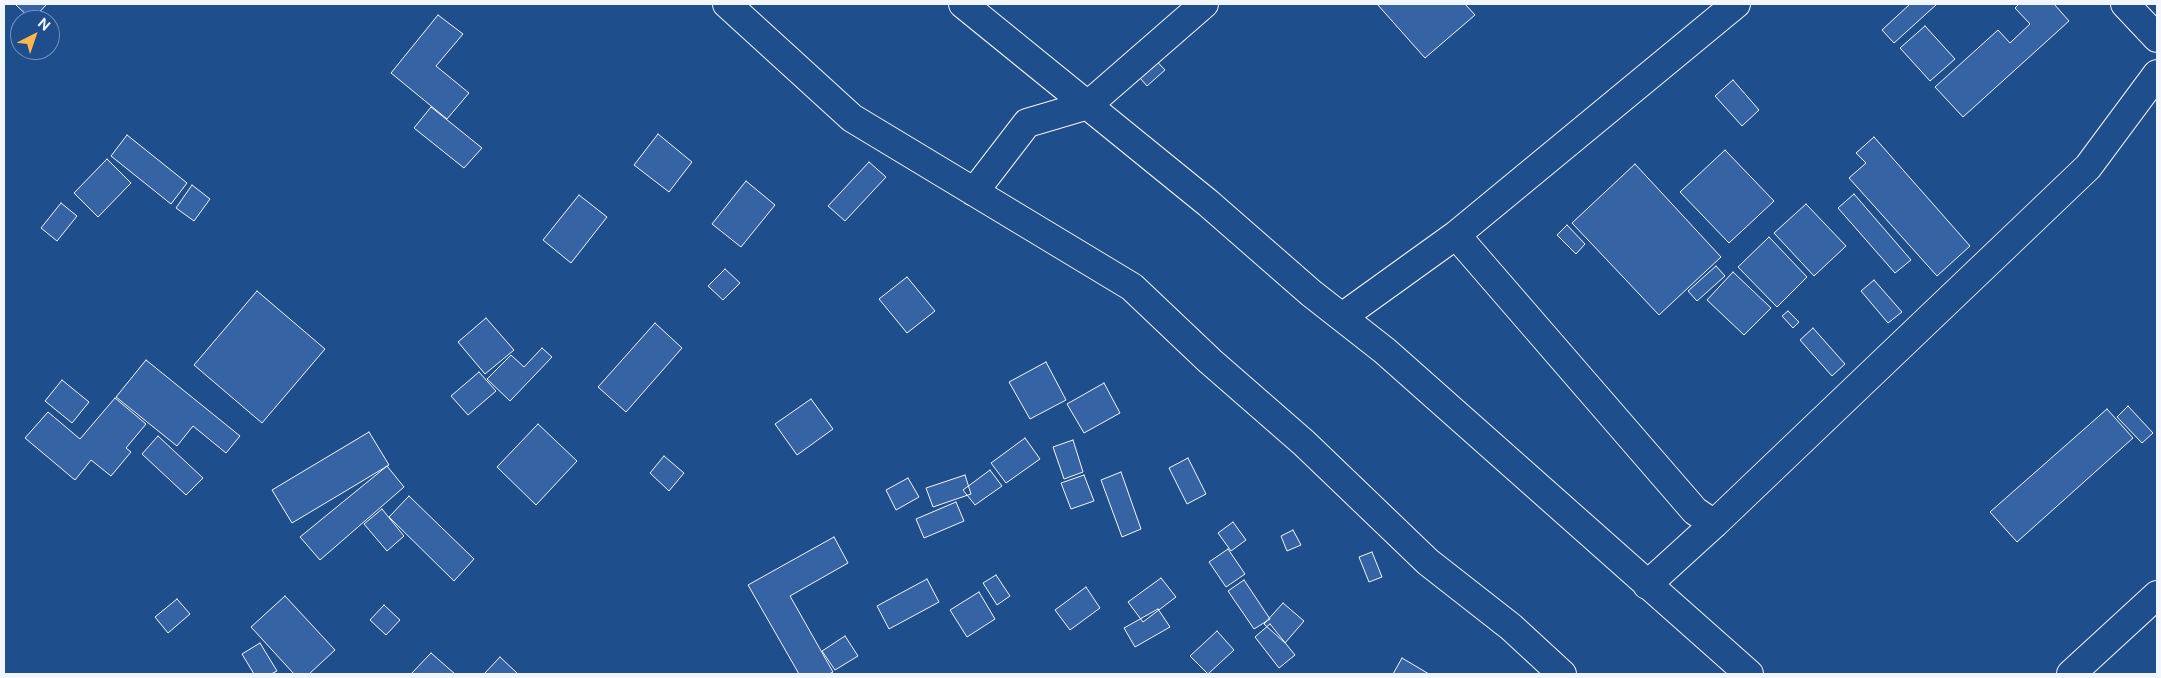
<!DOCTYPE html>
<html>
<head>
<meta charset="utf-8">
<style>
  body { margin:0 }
  #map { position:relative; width:2161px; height:678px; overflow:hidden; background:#1f4e8c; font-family:"Public Sans",sans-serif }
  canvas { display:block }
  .frame { position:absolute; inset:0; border:5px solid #f2f6ff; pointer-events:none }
  .north { position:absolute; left:10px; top:10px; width:50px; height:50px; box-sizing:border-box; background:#1f4e8c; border:1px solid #7391ba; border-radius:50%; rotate:41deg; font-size:14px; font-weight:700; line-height:20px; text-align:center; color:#f2f6ff }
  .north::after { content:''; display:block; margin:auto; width:18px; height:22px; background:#ffb74d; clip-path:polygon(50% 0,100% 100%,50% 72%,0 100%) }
</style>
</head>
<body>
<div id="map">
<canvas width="2161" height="678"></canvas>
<div class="frame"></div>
<div class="north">N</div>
</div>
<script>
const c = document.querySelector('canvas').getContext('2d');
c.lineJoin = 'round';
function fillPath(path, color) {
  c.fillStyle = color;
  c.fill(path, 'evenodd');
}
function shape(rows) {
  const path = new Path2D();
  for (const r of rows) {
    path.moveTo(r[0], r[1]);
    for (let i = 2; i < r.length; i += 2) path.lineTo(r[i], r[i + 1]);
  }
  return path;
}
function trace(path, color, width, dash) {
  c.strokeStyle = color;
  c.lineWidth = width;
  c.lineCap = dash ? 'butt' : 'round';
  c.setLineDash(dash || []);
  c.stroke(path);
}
const building = shape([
  [15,4,47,4,32,20,15,4],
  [1377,4,1465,4,1475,15,1425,58,1377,4],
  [1910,4,1937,4,1894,43,1882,30,1910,4],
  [2019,4,2054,4,2069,21,1963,117,1935,87,1998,30,2010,43,2030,24,2015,8,2019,4],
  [438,15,463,34,436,66,469,93,447,119,391,73,438,15],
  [1925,26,1955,59,1930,81,1900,48,1925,26],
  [1150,54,1165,70,1147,86,1133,70,1150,54],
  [1733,80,1759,110,1742,126,1715,96,1733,80],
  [431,107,482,148,464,168,414,128,431,107],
  [658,134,692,162,669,192,634,165,658,134],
  [127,135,187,183,171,204,111,156,127,135],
  [1874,137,1970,246,1937,276,1849,178,1866,163,1856,153,1874,137],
  [1725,150,1774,201,1729,243,1680,192,1725,150],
  [107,159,131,183,98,217,74,193,107,159],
  [869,162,886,177,845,221,828,206,869,162],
  [1635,164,1721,257,1659,315,1572,223,1635,164],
  [746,181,775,205,741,247,712,224,746,181],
  [192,185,210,199,194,221,176,208,192,185],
  [1854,194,1911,260,1895,273,1838,208,1854,194],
  [579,195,607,217,571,263,543,240,579,195],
  [61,203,77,216,57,241,41,228,61,203],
  [1806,204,1846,246,1814,276,1774,233,1806,204],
  [1567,225,1585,244,1576,254,1557,235,1567,225],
  [1769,237,1807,277,1777,307,1738,267,1769,237],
  [1716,266,1725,276,1697,301,1688,291,1716,266],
  [725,269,740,283,723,300,708,286,725,269],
  [1733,272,1771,308,1744,335,1707,300,1733,272],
  [907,277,935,311,907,333,879,299,907,277],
  [1874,280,1902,312,1888,323,1861,291,1874,280],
  [257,291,325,349,262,423,194,365,257,291],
  [1788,311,1799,322,1793,328,1782,316,1788,311],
  [486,318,514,350,485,374,458,342,486,318],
  [655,323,682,348,626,412,598,387,655,323],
  [1813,328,1845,364,1832,376,1800,340,1813,328],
  [542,348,552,357,510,401,487,379,511,355,524,367,542,348],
  [146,360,240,436,226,453,193,426,177,446,116,397,146,360],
  [1046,362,1066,400,1030,419,1009,382,1046,362],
  [479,372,496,391,468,415,451,396,479,372],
  [62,380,89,402,72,423,45,401,62,380],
  [1104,383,1120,413,1084,433,1067,404,1104,383],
  [115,398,146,424,126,448,131,452,111,476,91,460,75,480,25,438,48,412,80,439,115,398],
  [811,399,833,429,797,455,775,424,811,399],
  [2128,406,2153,433,2142,443,2117,417,2128,406],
  [2107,409,2133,438,2017,542,1990,512,2107,409],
  [538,424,577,461,536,505,497,467,538,424],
  [369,432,389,465,292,523,272,490,369,432],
  [158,436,203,478,186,495,142,454,158,436],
  [1025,438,1040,459,1006,483,991,463,1025,438],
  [1073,440,1083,472,1064,479,1053,447,1073,440],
  [664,456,684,473,669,491,650,473,664,456],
  [1188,458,1206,494,1187,504,1169,468,1188,458],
  [387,466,404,487,320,560,300,537,387,466],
  [990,470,1002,486,975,505,963,490,990,470],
  [1121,472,1141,529,1122,537,1101,480,1121,472],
  [965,475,971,494,933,507,926,488,965,475],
  [1084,475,1094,501,1071,509,1061,483,1084,475],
  [908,478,919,497,896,510,886,490,908,478],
  [409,496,474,559,454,581,389,517,409,496],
  [956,502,964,521,924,538,916,519,956,502],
  [382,509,404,536,387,551,364,524,382,509],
  [1233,522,1246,540,1231,551,1218,533,1233,522],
  [1293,530,1301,545,1287,551,1281,536,1293,530],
  [834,537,848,563,790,596,833,672,829,674,799,674,748,585,834,537],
  [1228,549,1245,574,1226,587,1209,562,1228,549],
  [1372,552,1382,577,1369,582,1359,557,1372,552],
  [996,575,1010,596,997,605,983,583,996,575],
  [1161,578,1176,597,1143,622,1128,602,1161,578],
  [927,579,939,602,889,629,877,606,927,579],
  [1244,580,1270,619,1254,629,1228,591,1244,580],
  [1086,587,1100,608,1070,630,1055,610,1086,587],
  [979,592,995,619,967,637,950,610,979,592],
  [285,596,335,650,309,674,294,674,251,627,285,596],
  [177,599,190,614,168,633,155,617,177,599],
  [1283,603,1304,621,1285,643,1264,624,1283,603],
  [384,605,400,620,386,635,370,620,384,605],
  [1158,609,1170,627,1135,647,1124,628,1158,609],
  [1270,624,1295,655,1279,668,1255,637,1270,624],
  [1217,631,1234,650,1208,674,1190,656,1217,631],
  [845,636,858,656,835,670,822,651,845,636],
  [260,643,277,671,271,674,254,674,242,654,260,643],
  [431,653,455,674,411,674,431,653],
  [500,657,518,674,484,674,500,657],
  [1402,658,1429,674,1393,674,1402,658]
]);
const minor = shape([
  [727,4,852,118,1132,287,1210,361,1304,443,1428,562,1511,627,1562,674],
  [963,4,1208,203,1311,293,1385,351,1749,674],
  [2125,4,2157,38],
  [974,192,1027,123,1088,105,1204,4],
  [1456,235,1695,511,1714,524],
  [1342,317,1456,235,1736,4],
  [1647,585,1714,524,2088,167,2157,74],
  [2071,674,2157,595]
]);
fillPath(building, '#3563a3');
trace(building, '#f2f6ff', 1);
trace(minor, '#f2f6ff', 30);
trace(minor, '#1f4e8c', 28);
</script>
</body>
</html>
